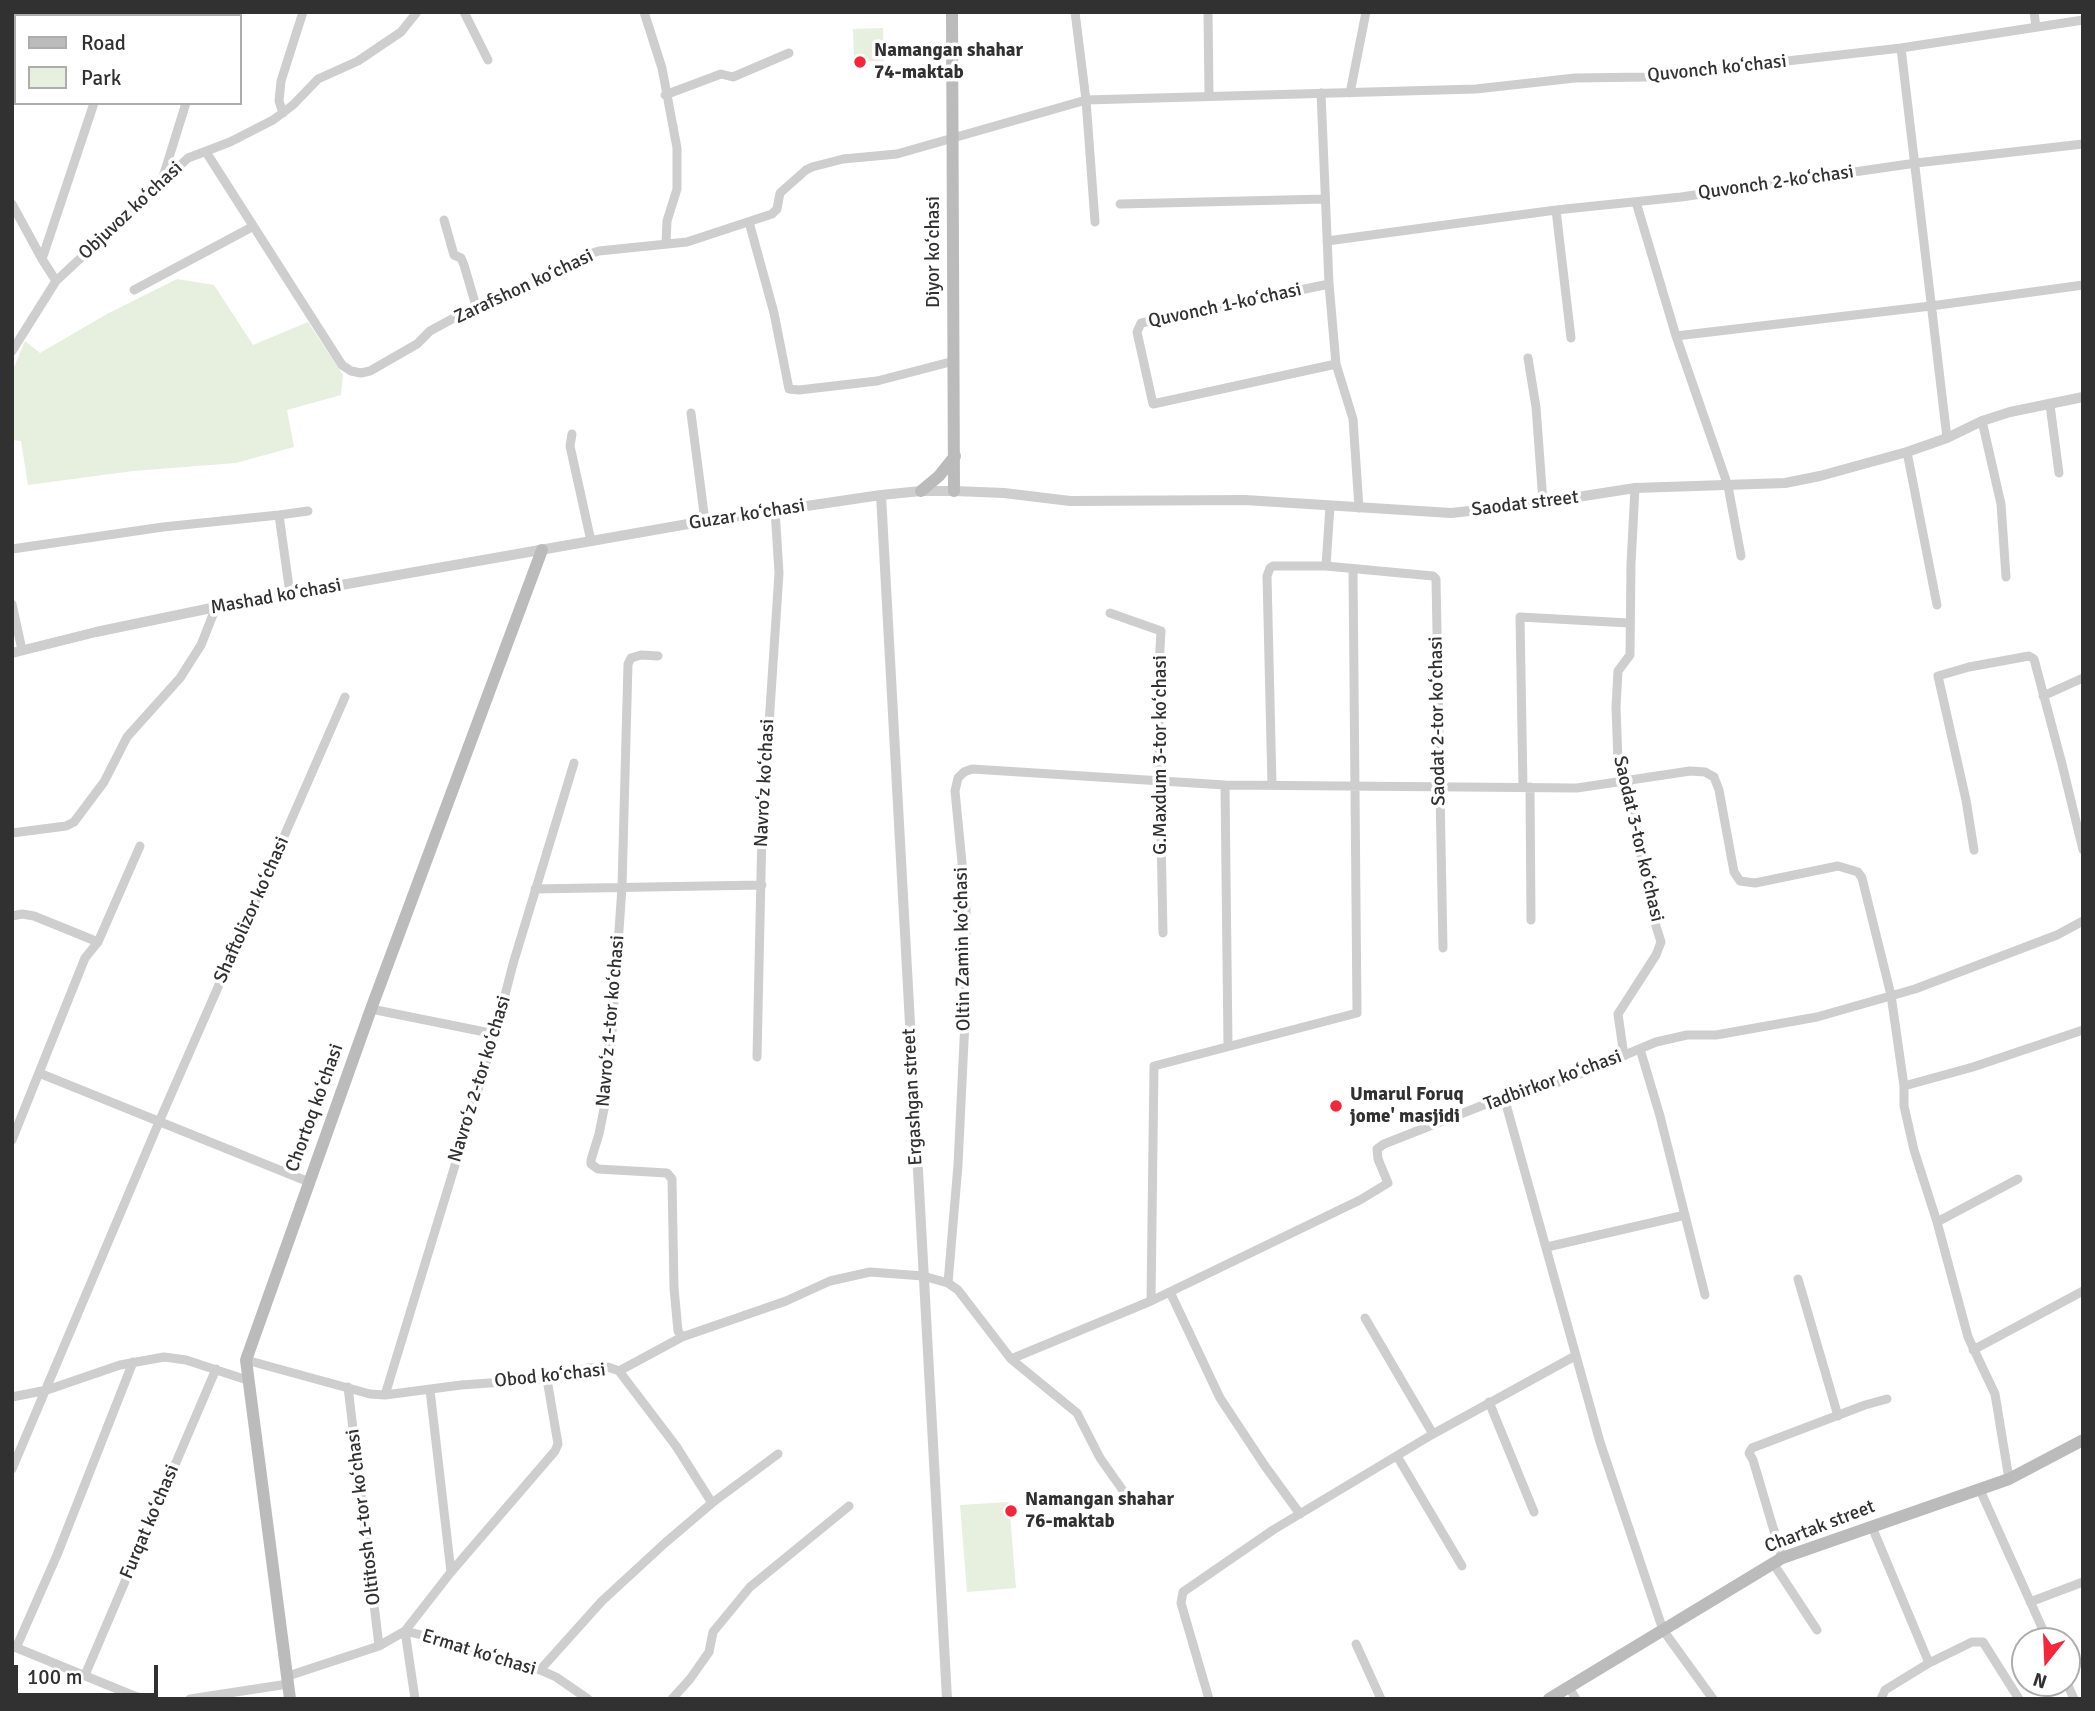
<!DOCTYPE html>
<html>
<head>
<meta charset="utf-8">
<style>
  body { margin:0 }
  #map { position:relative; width:2095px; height:1711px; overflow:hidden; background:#fff; font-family:Signika,sans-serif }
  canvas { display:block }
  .frame { position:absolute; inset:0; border:14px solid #313131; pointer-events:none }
  .legend { position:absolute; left:14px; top:14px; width:228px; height:91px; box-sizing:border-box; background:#fff; border:2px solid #adadad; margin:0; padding:9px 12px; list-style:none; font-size:21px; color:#313131 }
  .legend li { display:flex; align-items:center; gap:14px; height:35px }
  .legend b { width:35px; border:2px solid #adadad }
  .north { position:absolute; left:2011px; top:1627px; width:70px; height:70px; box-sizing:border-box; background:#fff; border:2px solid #adadad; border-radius:50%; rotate:198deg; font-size:19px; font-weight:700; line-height:28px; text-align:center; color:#313131 }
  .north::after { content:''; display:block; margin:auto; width:24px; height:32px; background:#f5253b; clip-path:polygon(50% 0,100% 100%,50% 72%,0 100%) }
  .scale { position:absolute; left:14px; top:1665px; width:144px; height:32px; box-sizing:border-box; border:4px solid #313131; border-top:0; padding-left:9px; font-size:21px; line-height:24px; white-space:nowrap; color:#313131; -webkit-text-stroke:5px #fff; paint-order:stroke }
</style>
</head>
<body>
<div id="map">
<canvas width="2095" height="1711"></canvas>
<div class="frame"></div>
<ul class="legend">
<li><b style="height:9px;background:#bbb"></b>Road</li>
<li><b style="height:19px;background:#e7efde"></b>Park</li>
</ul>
<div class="north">N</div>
<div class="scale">100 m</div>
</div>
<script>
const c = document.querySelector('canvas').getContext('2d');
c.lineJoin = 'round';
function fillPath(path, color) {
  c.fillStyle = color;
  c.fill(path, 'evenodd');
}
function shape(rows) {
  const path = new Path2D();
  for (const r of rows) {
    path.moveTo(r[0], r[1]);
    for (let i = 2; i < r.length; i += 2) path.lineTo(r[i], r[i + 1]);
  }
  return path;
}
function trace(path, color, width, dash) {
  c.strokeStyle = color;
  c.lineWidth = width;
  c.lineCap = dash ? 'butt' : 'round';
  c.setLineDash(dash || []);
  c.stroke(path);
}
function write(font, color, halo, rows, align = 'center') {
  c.font = font + ' Signika,sans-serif';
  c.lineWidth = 7;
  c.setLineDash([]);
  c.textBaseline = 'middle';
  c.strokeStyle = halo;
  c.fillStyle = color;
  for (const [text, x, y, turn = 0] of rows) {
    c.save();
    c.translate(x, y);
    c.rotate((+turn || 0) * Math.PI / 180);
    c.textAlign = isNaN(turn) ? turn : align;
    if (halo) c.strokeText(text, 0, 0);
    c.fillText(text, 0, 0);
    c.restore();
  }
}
const green = shape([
  [883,28,884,61,854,62,853,29],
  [177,279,214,285,253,345,308,322,343,375,341,395,287,410,294,447,236,463,133,471,28,485,21,441,12,440,12,372,25,341,40,353,107,314],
  [1009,1502,1016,1588,967,1592,960,1505]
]);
const minor = shape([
  [464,12,488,60],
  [644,12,662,68,677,148,677,189,667,221,666,243],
  [1075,12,1086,100,1095,222],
  [1208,12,1209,95],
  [2034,12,2036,27],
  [32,16,33,12],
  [123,16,124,12],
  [213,16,214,12],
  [1901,48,1947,438],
  [12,77,16,66],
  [1321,93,1329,284,1336,364,1353,419,1359,508],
  [1350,93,1366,12],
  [665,95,721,74,733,77,789,53],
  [283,113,279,101,281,81,303,12],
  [206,152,342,365,351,371,361,373,370,371,417,344,430,331,476,306,522,287,583,256,599,251,687,242,772,214,777,209,780,193,806,170,812,167,843,159,897,154,1086,100,1476,89,1575,78,1647,77,1901,48,2083,20],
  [162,180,186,103],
  [1636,202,1676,336,1728,486,1741,556],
  [12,204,42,259,56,281],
  [1120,204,1325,199],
  [1556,210,1571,338],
  [444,220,454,255,461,258,464,265,476,306],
  [749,222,774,313,789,389,799,390,877,381,954,361],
  [1327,241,1556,210,1681,197,1916,163,2083,144],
  [42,259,94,103],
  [1329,284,1141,323,1137,332,1153,404,1336,364],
  [134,290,252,227],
  [1676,336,1931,306,2083,285],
  [12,351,56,281,188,158,230,142,273,120,293,105,318,79,358,61,401,32,417,12],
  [1528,358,1536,407,1543,502],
  [2050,405,2059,473],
  [691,413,705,521],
  [1982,421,2001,504,2006,577],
  [572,434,570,446,591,541],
  [1907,452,1937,605],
  [279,515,308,511],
  [12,549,163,527,279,515,290,594],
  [1326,566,1330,506],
  [12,604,22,650],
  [1110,613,1161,631,1158,684,1163,933],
  [658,656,641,655,631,658,628,664,622,887,608,1089,599,1134,591,1160,591,1164,598,1169,667,1173,672,1179,674,1288,678,1331,682,1337],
  [2043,696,2083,678],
  [1225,785,1228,1046],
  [1272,785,1267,576,1270,568,1273,566,1326,566,1433,576,1436,579,1443,948],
  [1523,787,1520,617,1629,623],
  [1530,787,1531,920],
  [12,833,66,826,74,822,104,782,127,737,180,678,201,645,216,607],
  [1974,850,1966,800,1938,676,1969,667,2029,656,2034,659,2062,764,2083,850],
  [535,889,762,885],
  [12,916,22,914,34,916,98,942],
  [371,1009,495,1034],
  [1640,1049,1660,1116,1705,1295],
  [1624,1056,1618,1014,1656,955,1661,942,1650,907,1629,787,1618,762,1616,707,1618,671,1630,655,1631,564,1635,488],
  [757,1057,762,830,779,573,775,510],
  [39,1073,309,1182],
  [1904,1086,1973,1067,2083,1030],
  [1504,1097,1600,1442,1663,1630,1713,1699],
  [12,1140,85,958,98,942,140,846],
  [1937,1222,2018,1179],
  [1547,1247,1685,1215],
  [1798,1279,1838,1416],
  [948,1283,958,1165,966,1000,966,904,955,791,958,778,964,772,972,769,1225,785,1577,788,1690,771,1705,772,1714,777,1719,790,1734,872,1740,881,1755,883,1838,866,1858,872,1862,878,1891,995,1904,1086,1904,1106,1914,1150,1937,1222,1968,1337,1995,1394,2009,1479],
  [1170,1292,1220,1398,1265,1466,1300,1514],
  [1151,1301,1154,1066,1357,1013,1353,569],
  [1365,1318,1433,1434],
  [1973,1350,2083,1291],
  [1011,1359,1077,1413,1100,1458,1129,1499],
  [246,1360,370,1394,385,1395,461,1385,547,1379,588,1368,608,1367,619,1371,682,1337,786,1301,830,1281,870,1272,923,1276,948,1283,958,1290,1011,1359,1151,1301,1360,1200,1388,1183,1378,1159,1377,1149,1384,1144,1504,1097,1563,1081,1656,1042,1687,1035,1716,1035,1817,1017,1915,989,2057,935,2083,921],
  [619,1371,676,1446,712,1503],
  [348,1387,379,1646],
  [430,1390,451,1572],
  [385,1395,495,1034,513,964,574,763],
  [12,1397,47,1390,120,1365,164,1357,186,1360,247,1380],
  [1489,1402,1534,1512],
  [1397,1456,1462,1566],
  [12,1469,159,1122,345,697],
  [1980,1490,2048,1641],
  [1872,1527,1929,1663,1885,1690,1881,1699],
  [1782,1558,1753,1460,1749,1453,1752,1448,1865,1405,1887,1399],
  [1773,1563,1817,1630],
  [2030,1602,2083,1582],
  [1356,1644,1381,1699],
  [12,1646,132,1695,146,1699],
  [16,1648,57,1555,133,1362],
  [1929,1663,1972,1642,1983,1642,2019,1699],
  [540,1670,602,1601,665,1543,712,1503,778,1454],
  [85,1675,216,1369],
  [288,1676,379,1646,405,1631,442,1640,540,1670,556,1677,588,1699],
  [2067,1683,2074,1699],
  [1568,1686,1576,1699],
  [190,1699,288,1684],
  [415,1699,405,1631,451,1572,555,1451,558,1444,547,1379],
  [672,1699,690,1679,709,1652,713,1632,750,1587,849,1506],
  [1209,1699,1181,1603,1183,1592,1273,1530,1433,1434,1575,1356]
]);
const tertiary = shape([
  [881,495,947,1699],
  [12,653,96,632,216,607,705,521,881,495,921,491,954,491,1004,493,1070,501,1245,500,1451,513,1533,504,1635,488,1785,483,1820,476,1907,452,1947,438,1982,421,2010,412,2083,397]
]);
const secondary = shape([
  [952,12,954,491],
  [921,491,939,476,955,456],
  [290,1699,246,1360,371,1009,542,550],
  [1549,1699,1782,1558,2009,1479,2083,1440]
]);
const markers = [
  [860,62,7,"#f5253b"],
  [1336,1106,7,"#f5253b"],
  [1011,1511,7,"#f5253b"]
];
const poiNames = [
  ["Namangan shahar",874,51],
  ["74-maktab",874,73],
  ["Umarul Foruq",1350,1095],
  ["jome' masjidi",1350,1117],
  ["Namangan shahar",1025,1500],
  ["76-maktab",1025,1522]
];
const streetNames = [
  ["Quvonch koʻchasi",1717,69,-6],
  ["Quvonch 2-koʻchasi",1776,183,-8],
  ["Objuvoz koʻchasi",131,211,-43],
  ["Diyor koʻchasi",934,252,-90],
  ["Zarafshon koʻchasi",524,287,-25],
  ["Quvonch 1-koʻchasi",1225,306,-12],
  ["Saodat street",1525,504,-7],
  ["Guzar koʻchasi",747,515,-9],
  ["Mashad koʻchasi",276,597,-10],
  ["Saodat 2-tor koʻchasi",1438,721,-91],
  ["G.Maxdum 3-tor koʻchasi",1161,755,-90],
  ["Navroʻz koʻchasi",765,783,-87],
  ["Saodat 3-tor koʻchasi",1638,839,77],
  ["Shaftolizor koʻchasi",252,910,-66],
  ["Oltin Zamin koʻchasi",963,949,-91],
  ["Navroʻz 1-tor koʻchasi",611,1021,-85],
  ["Navroʻz 2-tor koʻchasi",480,1079,-73],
  ["Tadbirkor koʻchasi",1553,1081,-20],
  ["Ergashgan street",913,1097,-93],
  ["Chortoq koʻchasi",315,1108,-70],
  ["Obod koʻchasi",550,1376,-6],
  ["Oltitosh 1-tor koʻchasi",364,1517,-97],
  ["Furqat koʻchasi",150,1522,-67],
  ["Chartak street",1820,1527,-21],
  ["Ermat koʻchasi",479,1653,17]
];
fillPath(green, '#e7efde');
trace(minor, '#cecece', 9);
trace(tertiary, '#cecece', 10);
trace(secondary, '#bbb', 12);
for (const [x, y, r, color] of markers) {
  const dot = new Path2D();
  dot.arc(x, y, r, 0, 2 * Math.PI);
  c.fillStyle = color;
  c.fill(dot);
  trace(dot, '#fff', 2.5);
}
write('bold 19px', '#313131', '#fff', poiNames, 'left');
write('19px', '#313131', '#fff', streetNames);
</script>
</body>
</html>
